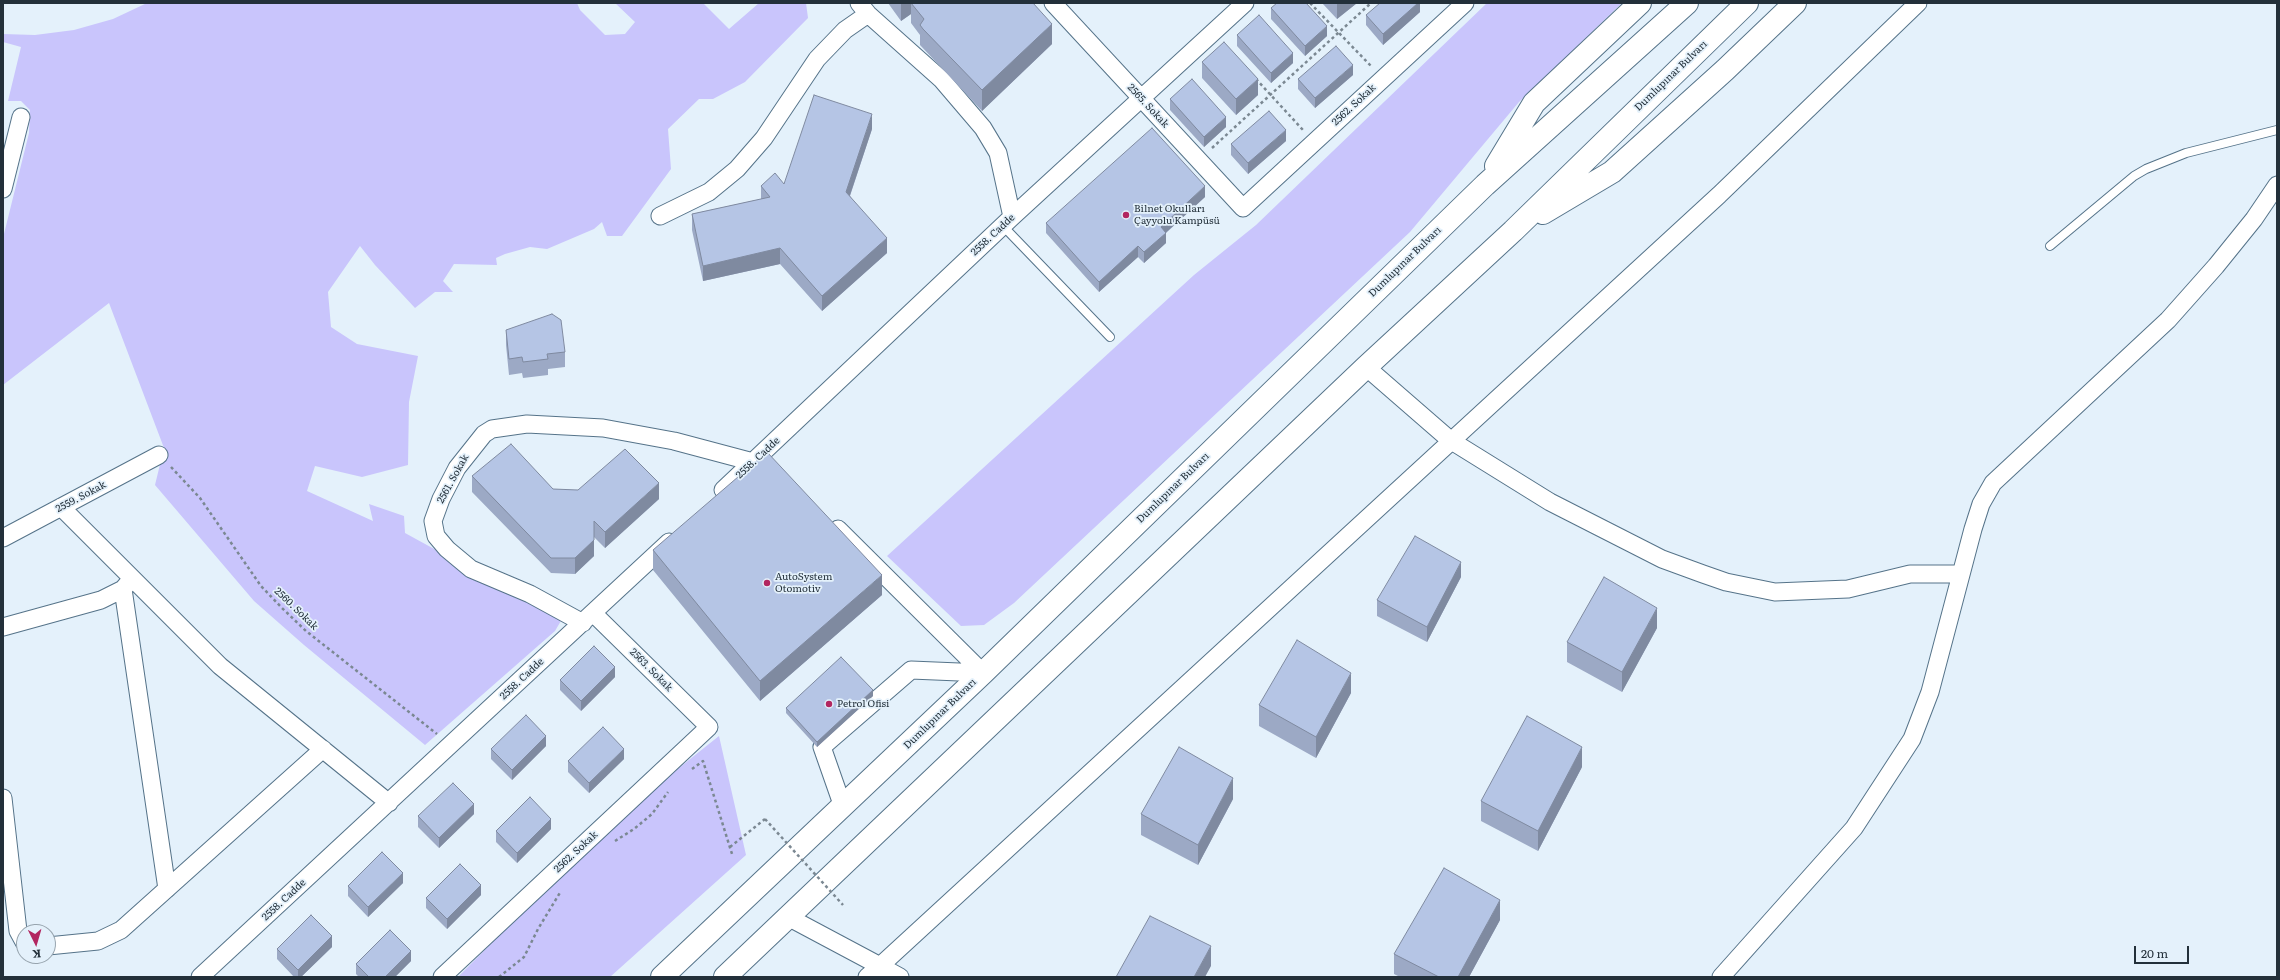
<!DOCTYPE html>
<html>
<head>
<meta charset="utf-8">
<style>
  body { margin:0 }
  #map { position:relative; width:2280px; height:980px; overflow:hidden; background:#e4f1fb; font-family:Literata,serif }
  canvas { display:block }
  .frame { position:absolute; inset:0; border:4px solid #23303a; pointer-events:none }
  .north { position:absolute; left:16px; top:924px; width:40px; height:40px; box-sizing:border-box; background:#e4f1fb; border:1px solid #97a4ae; border-radius:50%; rotate:175deg; font-size:11px; font-weight:700; line-height:16px; text-align:center; color:#23303a }
  .north::after { content:''; display:block; margin:auto; width:14px; height:18px; background:#b22660; clip-path:polygon(50% 0,100% 100%,50% 72%,0 100%) }
  .scale { position:absolute; left:2134px; top:946px; width:55px; height:18px; box-sizing:border-box; border:2px solid #23303a; border-top:0; padding-left:5px; font-size:12px; line-height:14px; white-space:nowrap; color:#23303a; -webkit-text-stroke:3px #e4f1fb; paint-order:stroke }
</style>
</head>
<body>
<div id="map">
<canvas width="2280" height="980"></canvas>
<div class="frame"></div>
<div class="north">K</div>
<div class="scale">20 m</div>
</div>
<script>
const c = document.querySelector('canvas').getContext('2d');
c.lineJoin = 'round';
function fillPath(path, color) {
  c.fillStyle = color;
  c.fill(path, 'evenodd');
}
function shape(rows) {
  const path = new Path2D();
  for (const r of rows) {
    path.moveTo(r[0], r[1]);
    for (let i = 2; i < r.length; i += 2) path.lineTo(r[i], r[i + 1]);
  }
  return path;
}
function trace(path, color, width, dash) {
  c.strokeStyle = color;
  c.lineWidth = width;
  c.lineCap = dash ? 'butt' : 'round';
  c.setLineDash(dash || []);
  c.stroke(path);
}
function write(font, color, halo, rows, align = 'center') {
  c.font = font + ' Literata,serif';
  c.lineWidth = 3.5;
  c.setLineDash([]);
  c.textBaseline = 'middle';
  c.strokeStyle = halo;
  c.fillStyle = color;
  for (const [text, x, y, turn = 0] of rows) {
    c.save();
    c.translate(x, y);
    c.rotate((+turn || 0) * Math.PI / 180);
    c.textAlign = isNaN(turn) ? turn : align;
    if (halo) c.strokeText(text, 0, 0);
    c.fillText(text, 0, 0);
    c.restore();
  }
}
const green = shape([
  [147,3,577,3,580,10,605,35,625,34,635,22,615,3,703,3,729,29,759,3,806,3,808,18,745,82,713,99,699,99,668,129,671,169,622,236,607,236,602,222,594,229,547,249,530,247,505,254,496,258,497,265,454,264,443,281,453,292,435,292,415,308,375,265,360,246,328,292,331,327,357,344,418,356,409,402,408,465,362,477,315,466,307,491,373,521,369,504,404,516,405,533,562,619,555,631,425,745,304,645,254,601,155,485,164,448,109,303,3,385,3,238,29,133,30,110,21,101,8,101,21,47,3,42,3,34,35,35,74,30,113,19],
  [1487,3,1622,3,1519,102,1410,232,1014,603,984,625,961,626,887,556,1194,275,1256,225],
  [719,736,746,855,610,977,458,977,548,886,650,791]
]);
const path = shape([
  [1310,3,1371,66],
  [1256,79,1303,130],
  [1212,148,1371,3],
  [171,467,200,498,261,586,282,608,306,631,437,734],
  [692,769,703,761,732,854],
  [615,841,634,829,652,814,668,792],
  [730,847,765,819],
  [499,977,524,957,538,929,561,891]
]);
const lane = shape([
  [1003,226,1110,337],
  [2050,246,2134,176,2146,169,2186,153,2277,130]
]);
const street = shape([
  [859,3,868,14,942,80,983,128,998,153,1012,217],
  [1053,3,1243,208,1465,3],
  [3,189,21,117],
  [660,216,709,192,737,169,764,138,817,59,845,30,868,14],
  [1366,367,1450,440,1550,502,1662,559,1703,574,1726,582,1775,592,1848,589,1910,574,1960,574],
  [723,490,1012,217,1245,3],
  [61,507,220,666,389,803],
  [838,529,983,673],
  [3,538,159,455],
  [123,589,167,889],
  [583,623,530,594,471,569,447,549,436,536,433,521,441,499,457,468,484,434,492,429,527,424,603,428,674,441,753,462],
  [3,627,101,600,123,589,129,582],
  [3,798,18,931,24,942],
  [843,807,822,747,911,670,983,673],
  [788,917,880,966,1719,195,1918,3],
  [48,946,98,941,121,930,323,749],
  [200,977,669,542],
  [442,977,709,727,593,613],
  [867,977,880,966,900,977],
  [1721,977,1854,828,1912,739,1930,692,1973,529,1981,504,1993,483,2168,320,2216,266,2254,219,2277,185]
]);
const highway = shape([
  [1496,166,1534,103,1640,3],
  [1543,213,1612,172,1725,70,1795,3],
  [662,977,983,673,1485,185,1687,3],
  [725,977,1366,367,1513,231,1747,3]
]);
const pathBridge = shape([
  [765,819,843,905]
]);
const wall = shape([
  [888,3,1033,3,1052,44,982,111,920,45,920,35,911,23,911,14,901,21],
  [1322,3,1357,3,1337,19],
  [1420,3,1420,12,1383,45,1366,25,1366,15],
  [1271,8,1327,36,1305,56,1271,19],
  [1237,35,1293,63,1271,83,1237,46],
  [1202,62,1258,95,1236,115,1202,78],
  [1353,75,1315,108,1298,89,1298,79],
  [1170,99,1226,127,1204,147,1170,110],
  [872,129,850,196,887,253,822,311,780,264,703,281,692,230,692,214,761,199,761,186,784,184],
  [1286,141,1248,174,1231,155,1231,144],
  [1205,197,1166,233,1166,243,1144,263,1138,257,1099,292,1046,233,1046,223],
  [506,330,565,352,565,367,548,369,548,375,523,378,522,373,509,375,506,345],
  [472,476,553,489,659,499,605,548,594,537,594,556,575,574,551,573,472,492],
  [653,550,882,595,760,701,653,570],
  [1461,577,1427,642,1377,616,1377,600],
  [1657,628,1622,692,1567,662,1567,642],
  [615,677,581,711,560,690,560,680],
  [1351,693,1316,758,1259,726,1259,705],
  [873,696,817,747,786,713,786,708],
  [546,746,512,780,491,759,491,749],
  [624,759,589,793,568,772,568,761],
  [1582,767,1538,851,1481,821,1481,801],
  [1233,799,1198,865,1141,835,1141,814],
  [474,814,439,848,418,827,418,816],
  [551,829,517,863,496,842,496,831],
  [403,883,368,917,348,896,348,886],
  [481,895,447,929,426,908,426,898],
  [1500,920,1469,977,1400,977,1394,974,1394,954],
  [332,947,301,977,294,977,277,959,277,949],
  [411,961,395,977,359,977,356,974,356,964]
]);
const shadedWall = shape([
  [901,3,911,3,911,14,901,21],
  [1337,3,1357,3,1337,19],
  [1418,3,1420,3,1420,12,1383,45,1383,34],
  [1052,24,1052,44,982,111,982,90],
  [1327,26,1327,36,1305,56,1305,46],
  [1293,53,1293,63,1271,83,1271,73],
  [1353,65,1353,75,1315,108,1315,98],
  [1258,79,1258,95,1236,115,1236,99],
  [872,114,872,129,846,207,846,192],
  [1226,117,1226,127,1204,147,1204,137],
  [1286,130,1286,141,1248,174,1248,163],
  [1205,186,1205,197,1161,237,1161,227],
  [1166,233,1166,243,1144,263,1144,252],
  [887,238,887,253,822,311,822,296],
  [1138,246,1138,257,1099,292,1099,282],
  [780,248,780,264,703,281,703,266],
  [659,483,659,499,605,548,605,532],
  [594,540,594,556,575,574,575,558],
  [1461,562,1461,577,1427,642,1427,627],
  [882,575,882,595,760,701,760,681],
  [1657,608,1657,628,1622,692,1622,672],
  [615,667,615,677,581,711,581,701],
  [1351,673,1351,693,1316,758,1316,737],
  [873,690,873,696,817,747,817,742],
  [546,736,546,746,512,780,512,770],
  [1582,747,1582,767,1538,851,1538,831],
  [624,749,624,759,589,793,589,783],
  [1233,778,1233,799,1198,865,1198,845],
  [474,804,474,814,439,848,439,838],
  [551,819,551,829,517,863,517,853],
  [403,873,403,883,368,917,368,907],
  [481,885,481,895,447,929,447,919],
  [1500,900,1500,920,1469,977,1458,977],
  [332,936,332,947,301,977,298,977,298,970],
  [1211,946,1211,966,1205,977,1194,977],
  [411,951,411,961,395,977,385,977]
]);
const building = shape([
  [911,3,1033,3,1052,24,982,90,923,29,920,25,924,19,911,3],
  [1277,3,1306,3,1327,26,1305,46,1271,8,1277,3],
  [1380,3,1418,3,1383,34,1366,15,1380,3],
  [1259,15,1293,53,1271,73,1237,35,1259,15],
  [1224,42,1258,79,1236,99,1202,62,1224,42],
  [1336,46,1353,65,1315,98,1298,79,1336,46],
  [1192,79,1226,117,1204,137,1170,99,1192,79],
  [814,95,872,114,846,192,887,238,822,296,780,248,703,266,692,214,770,197,761,186,775,173,784,184,814,95],
  [1269,111,1286,130,1248,163,1231,144,1269,111],
  [1152,128,1205,186,1161,227,1166,233,1144,252,1138,246,1099,282,1046,223,1152,128],
  [552,314,561,320,565,352,547,354,548,359,523,362,522,357,509,359,506,330,552,314],
  [511,444,553,489,578,490,625,449,659,483,605,532,594,521,594,540,575,558,551,558,472,476,511,444],
  [767,452,882,575,760,681,653,550,767,452],
  [1415,536,1461,562,1427,627,1377,600,1415,536],
  [1604,577,1657,608,1622,672,1567,642,1604,577],
  [1297,640,1351,673,1316,737,1259,705,1297,640],
  [594,646,615,667,581,701,560,680,594,646],
  [841,657,873,690,817,742,786,708,841,657],
  [526,715,546,736,512,770,491,749,526,715],
  [1527,716,1582,747,1538,831,1481,801,1527,716],
  [603,727,624,749,589,783,568,761,603,727],
  [1179,747,1233,778,1198,845,1141,814,1179,747],
  [453,783,474,804,439,838,418,816,453,783],
  [530,797,551,819,517,853,496,831,530,797],
  [382,852,403,873,368,907,348,886,382,852],
  [460,864,481,885,447,919,426,898,460,864],
  [1444,868,1500,900,1458,977,1439,977,1394,954,1444,868],
  [311,915,332,936,298,970,277,949,311,915],
  [1150,916,1211,946,1194,977,1116,977,1150,916],
  [390,930,411,951,385,977,369,977,356,964,390,930]
]);
const markers = [
  [1126,215,4,"#b22660"],
  [767,583,4,"#b22660"],
  [829,704,4,"#b22660"]
];
const streetNames = [
  ["Dumlupınar Bulvarı",1671,76,-44],
  ["2562. Sokak",1354,105,-43],
  ["2565. Sokak",1148,106,47],
  ["2558. Cadde",993,235,-43],
  ["Dumlupınar Bulvarı",1405,262,-44],
  ["2558. Cadde",758,458,-43],
  ["2561. Sokak",453,479,-61],
  ["Dumlupınar Bulvarı",1173,488,-44],
  ["2559. Sokak",81,497,-28],
  ["2560. Sokak",296,609,44],
  ["2563. Sokak",651,670,45],
  ["2558. Cadde",522,679,-43],
  ["Dumlupınar Bulvarı",940,714,-44],
  ["2562. Sokak",576,852,-43],
  ["2558. Cadde",284,900,-43]
];
const poiNames = [
  ["Bilnet Okulları",1134,209],
  ["Çayyolu Kampüsü",1134,221],
  ["AutoSystem",775,577],
  ["Otomotiv",775,589],
  ["Petrol Ofisi",837,704]
];
fillPath(green, '#c9c5fc');
trace(lane, '#557389', 10);
trace(street, '#557389', 19);
trace(highway, '#557389', 24);
trace(path, '#7b8892', 2.5, [3, 3]);
trace(lane, '#fff', 8);
trace(street, '#fff', 17);
trace(highway, '#fff', 22);
trace(pathBridge, '#7b8892', 2.5, [3, 3]);
fillPath(wall, '#9ca9c5');
fillPath(shadedWall, '#7f8aa0');
fillPath(building, '#b5c5e5');
trace(building, '#7f8aa0', 1);
for (const [x, y, r, color] of markers) {
  const dot = new Path2D();
  dot.arc(x, y, r, 0, 2 * Math.PI);
  c.fillStyle = color;
  c.fill(dot);
  trace(dot, '#e4f1fb', 1.5);
}
write('10px', '#23303a', '#e4f1fb', streetNames);
write('10px', '#23303a', '#e4f1fb', poiNames, 'left');
</script>
</body>
</html>
